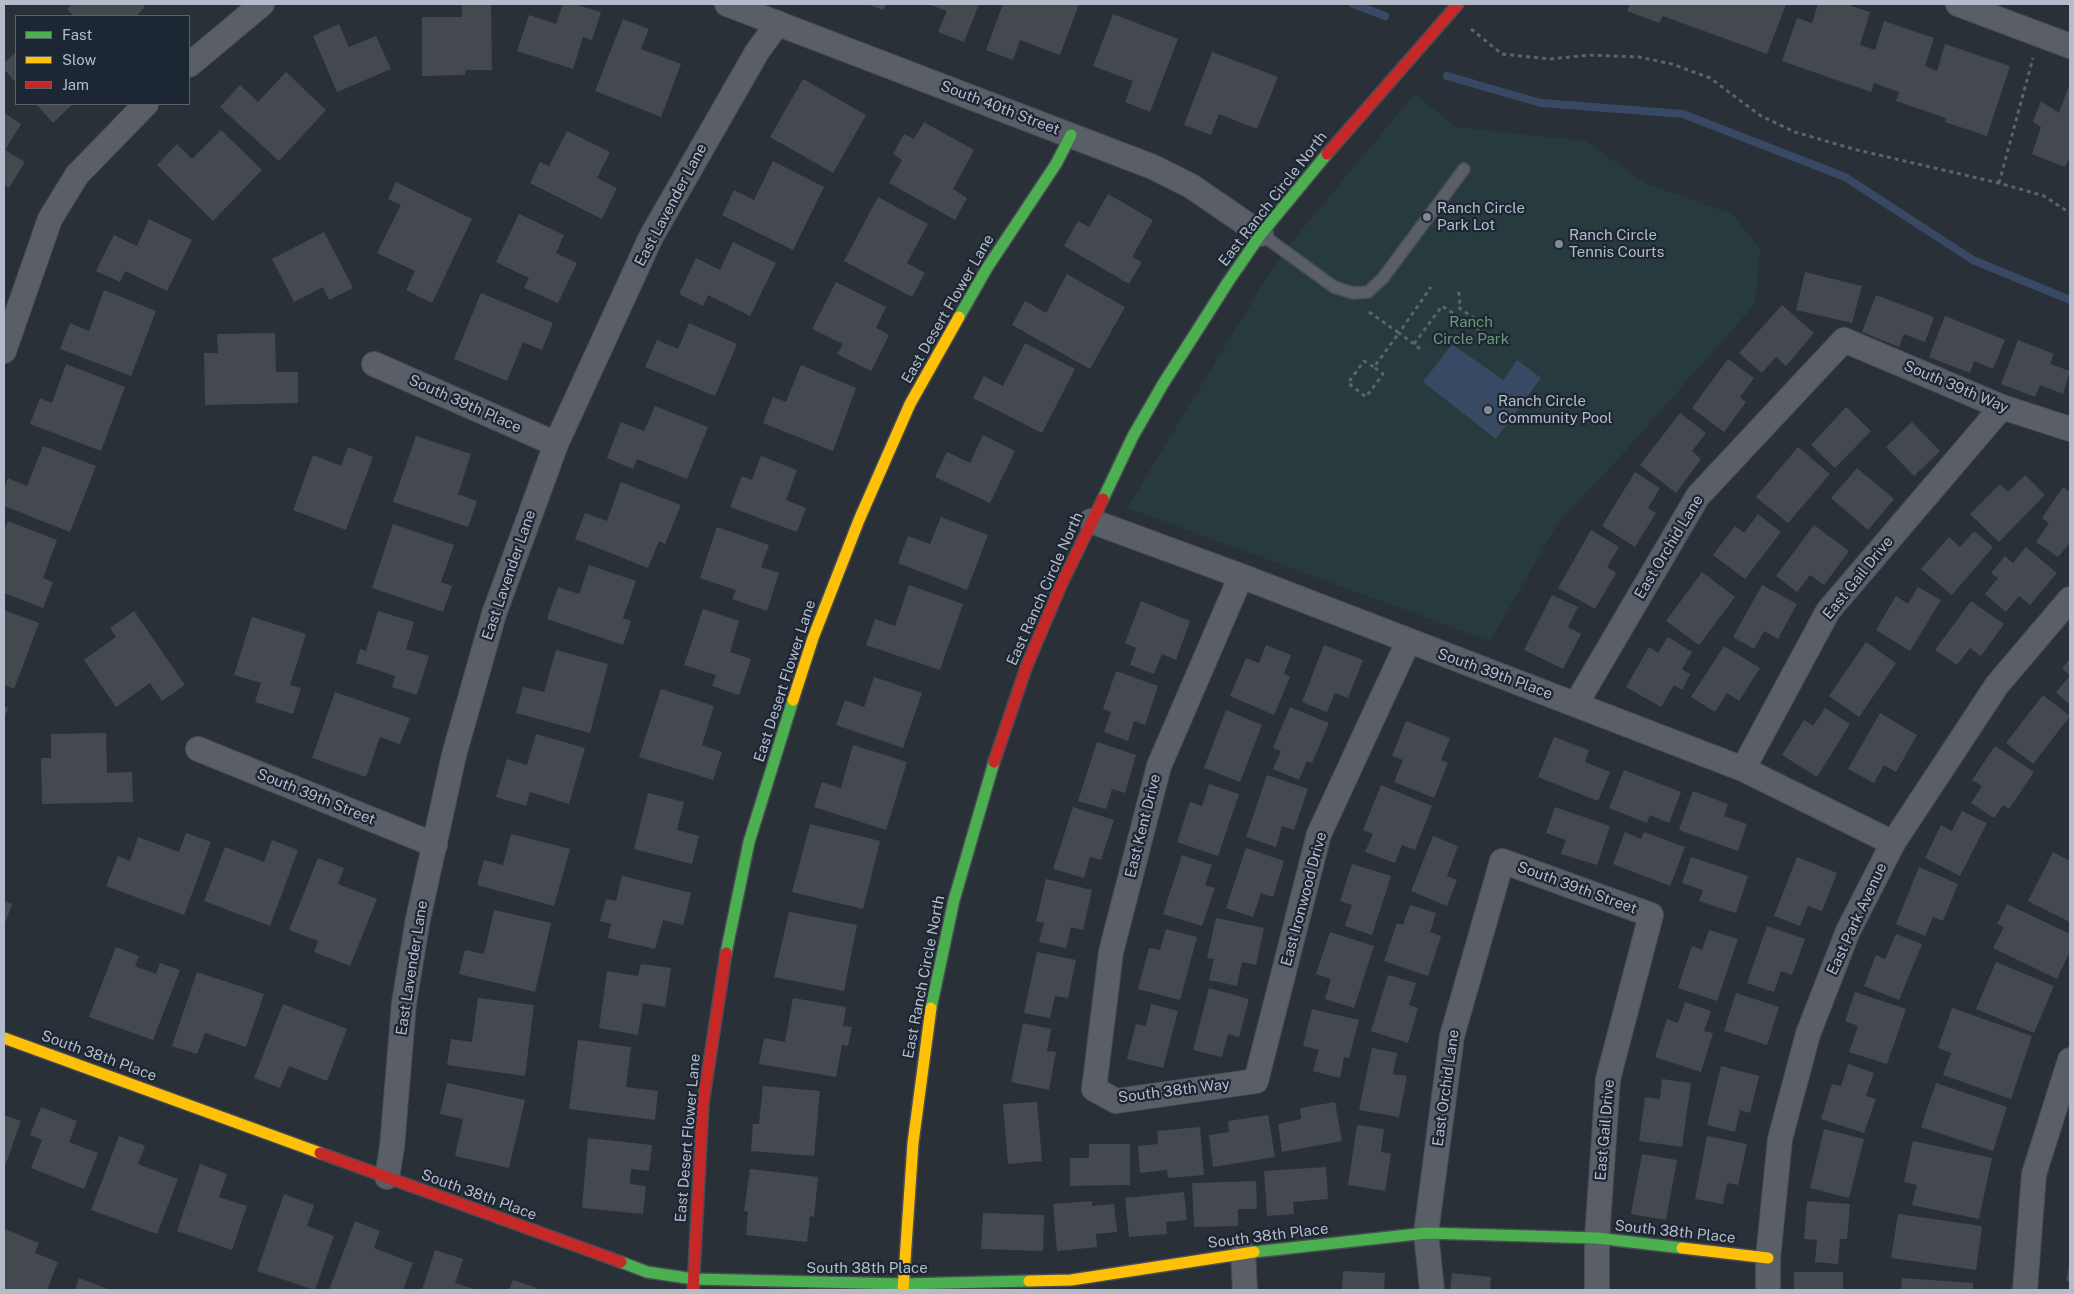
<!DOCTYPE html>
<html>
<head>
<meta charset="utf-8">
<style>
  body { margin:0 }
  #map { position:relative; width:2074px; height:1294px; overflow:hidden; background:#2a3038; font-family:"Public Sans",sans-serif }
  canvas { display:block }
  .frame { position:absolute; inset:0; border:5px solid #b4bcc9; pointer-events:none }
  .legend { position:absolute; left:15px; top:15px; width:175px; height:90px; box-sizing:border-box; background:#1d2633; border:1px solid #59626f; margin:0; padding:6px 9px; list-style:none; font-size:15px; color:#b4bcc9 }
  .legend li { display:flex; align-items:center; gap:10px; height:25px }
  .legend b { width:25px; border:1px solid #59626f }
</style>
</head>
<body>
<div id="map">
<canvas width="2074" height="1294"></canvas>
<div class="frame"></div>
<ul class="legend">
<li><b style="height:6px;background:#4caf50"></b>Fast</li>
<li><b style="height:6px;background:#ffc107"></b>Slow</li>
<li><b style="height:6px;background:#c62828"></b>Jam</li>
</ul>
</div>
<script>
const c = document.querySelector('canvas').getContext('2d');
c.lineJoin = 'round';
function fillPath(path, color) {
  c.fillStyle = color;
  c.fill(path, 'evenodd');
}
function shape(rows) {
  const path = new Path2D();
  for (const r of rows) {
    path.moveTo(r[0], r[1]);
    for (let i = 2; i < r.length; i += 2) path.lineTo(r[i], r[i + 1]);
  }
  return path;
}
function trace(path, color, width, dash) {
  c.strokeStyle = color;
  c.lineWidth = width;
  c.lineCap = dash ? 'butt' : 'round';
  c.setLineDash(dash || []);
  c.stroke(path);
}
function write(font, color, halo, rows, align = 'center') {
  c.font = font + ' "Public Sans",sans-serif';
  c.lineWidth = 4.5;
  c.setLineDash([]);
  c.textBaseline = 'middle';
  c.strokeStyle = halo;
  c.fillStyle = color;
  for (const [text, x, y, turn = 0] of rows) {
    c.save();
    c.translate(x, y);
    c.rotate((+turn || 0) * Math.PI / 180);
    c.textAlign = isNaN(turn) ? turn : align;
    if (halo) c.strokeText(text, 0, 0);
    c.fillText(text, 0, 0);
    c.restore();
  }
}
const green = shape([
  [1415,93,1455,127,1585,141,1647,184,1732,214,1760,249,1755,304,1619,458,1560,520,1490,641,1127,508,1270,272,1301,231]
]);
const water = shape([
  [1452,344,1503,380,1517,360,1541,378,1496,439,1423,382]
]);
const stream = shape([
  [1353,4,1385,16],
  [1447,76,1541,103,1683,114,1845,177,1973,260,2070,300]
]);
const building = shape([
  [73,4,141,4,145,7,136,16,74,16,67,9],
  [462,4,491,4,492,70,466,70,465,75,422,76,422,17,462,17],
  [563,4,573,4,601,12,592,40,583,37,573,69,517,51,529,15,556,24],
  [867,4,886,4,883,10],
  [928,4,979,4,964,42,938,32,947,11],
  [1003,4,1079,4,1060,55,1020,40,1013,60,986,50],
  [1630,4,1786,4,1767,54,1663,16,1659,23,1627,11],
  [1818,4,1845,4,1870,12,1860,45,1875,50,1884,21,1934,38,1925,66,1937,71,1945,44,2010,66,1987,136,1945,122,1946,118,1896,101,1899,92,1874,83,1871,92,1782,61,1797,18,1812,23],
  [1113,14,1178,39,1150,112,1125,102,1133,81,1093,66],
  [623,19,649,29,641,49,681,64,661,117,595,91],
  [339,24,349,47,376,36,391,69,337,92,313,36],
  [16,52,16,83,4,69,4,63],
  [1212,52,1278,77,1257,129,1219,114,1211,135,1184,125],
  [286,72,326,110,279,161,220,107,240,85,258,102],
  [803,79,866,115,833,173,770,137],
  [2068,88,2070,89,2070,157,2065,167,2032,154,2041,127,2033,122,2041,101,2059,113],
  [36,104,73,104,53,123],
  [4,113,21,124,5,150,25,162,9,188,4,184],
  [924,122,974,150,953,189,967,198,955,220,889,183,902,160,893,154,904,134,914,139],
  [221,130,262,170,213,221,157,165,177,144,192,159],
  [567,131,610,152,597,178,617,188,602,219,530,183,540,162,549,166],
  [773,161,824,187,793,250,722,215,734,190,754,200],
  [396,182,472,219,432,303,406,290,415,271,377,253,401,205,388,199],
  [1108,194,1153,220,1132,257,1142,262,1129,284,1064,246,1078,221,1089,227],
  [878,197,928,224,907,263,925,273,912,297,844,261],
  [519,214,564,235,556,253,577,263,558,303,524,288,529,278,496,262],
  [149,219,192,240,167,291,125,271,120,282,96,271,114,235,137,246],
  [324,232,353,288,329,300,323,287,294,302,272,259],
  [733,242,776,263,750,316,708,295,703,306,679,294,696,258,720,270],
  [1805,272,1862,286,1852,323,1796,310],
  [1067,274,1125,307,1090,369,1012,325,1025,301,1046,313],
  [836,282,886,307,876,328,889,335,871,371,837,354,843,344,812,329],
  [104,290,156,311,131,376,60,349,70,323,89,331],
  [481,293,553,323,542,350,523,342,507,381,454,359],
  [1876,295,1934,317,1925,342,1904,334,1899,347,1862,332],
  [1782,305,1814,333,1786,366,1776,357,1762,373,1739,353],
  [1945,316,2005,340,1993,369,1974,361,1970,373,1929,357],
  [689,323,737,344,715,396,645,367,657,340,678,349],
  [275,333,276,372,298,372,298,403,205,405,204,353,218,353,217,334],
  [2018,340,2054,354,2050,364,2070,371,2063,394,2040,385,2035,397,2001,384],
  [1025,343,1075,369,1042,433,973,398,984,376,1003,386],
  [1728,359,1754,378,1740,397,1746,402,1724,432,1692,408],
  [66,364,125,387,101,451,30,424,40,398,52,403],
  [801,365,856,388,833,451,763,423,773,397,786,402],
  [655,406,708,427,687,479,637,459,633,469,607,458,621,422,644,431],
  [1846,407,1871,431,1835,468,1811,445],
  [1680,413,1706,433,1692,451,1701,459,1676,493,1640,465],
  [1912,422,1940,451,1914,476,1886,447],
  [983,435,1015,451,990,503,935,477,947,452,970,463],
  [416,436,471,454,458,494,477,501,468,527,393,502],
  [43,446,96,466,70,532,4,506,4,491,8,478,27,486],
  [348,447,373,457,346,530,293,510,313,455,341,466],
  [1798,447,1830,474,1788,523,1756,497],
  [761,456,797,470,786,500,806,508,797,532,730,507,742,476,752,480],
  [1857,468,1894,499,1868,530,1831,498],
  [1635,472,1660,488,1648,508,1656,513,1635,547,1602,526],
  [2025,475,2045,495,1999,542,1970,514,2000,484,2008,492],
  [621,482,681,505,665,544,659,541,648,568,575,539,585,513,607,521],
  [2063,487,2070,492,2070,543,2058,557,2036,542,2049,523,2042,518],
  [1758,514,1781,532,1745,579,1713,555,1735,526,1744,533],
  [941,517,988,535,967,590,898,563,908,536,930,544],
  [8,521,57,540,43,578,53,582,43,608,4,593,4,532],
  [393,524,454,545,441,582,452,586,443,612,372,588],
  [1814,525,1849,551,1824,585,1810,575,1797,592,1776,576],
  [717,527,769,545,761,567,779,573,767,611,732,599,736,590,700,578],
  [1591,530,1619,547,1607,567,1616,573,1595,609,1558,588],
  [1974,531,1993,547,1952,595,1921,569,1949,537,1960,547],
  [2026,547,2057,573,2030,605,2019,596,2006,612,1985,594,1998,578,1991,573,2005,556,2013,563],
  [589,565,636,581,623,618,631,621,623,645,547,619,558,587,579,594],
  [1702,572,1735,597,1699,645,1666,621],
  [909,585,963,604,940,670,866,645,875,619,895,626],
  [1762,585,1797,604,1778,639,1764,631,1754,649,1733,637],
  [1918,587,1941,600,1910,651,1876,630,1896,596,1908,604],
  [1552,595,1578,607,1568,627,1581,634,1563,669,1524,650],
  [1141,601,1190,621,1176,660,1162,654,1154,674,1130,665,1136,648,1125,643],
  [1971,601,2004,624,1981,656,1970,648,1957,665,1935,650],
  [703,609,739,621,730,652,751,659,739,695,712,686,716,675,684,665],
  [4,610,39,623,14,689,4,685],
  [134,611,185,685,162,701,150,683,116,707,84,660,116,637,110,628],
  [378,611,414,622,406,649,429,656,417,695,392,687,395,676,356,663,360,649,366,651],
  [252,617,306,634,290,685,301,688,293,714,255,702,261,683,234,675],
  [1668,637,1692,652,1682,669,1690,674,1682,690,1674,685,1661,707,1626,687,1649,647,1658,653],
  [1866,642,1896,663,1859,717,1829,696],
  [1266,645,1291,655,1284,674,1290,677,1274,715,1230,696,1246,658,1259,663],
  [1324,645,1363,660,1348,698,1335,693,1327,712,1302,702],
  [1724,646,1760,668,1739,701,1727,693,1715,712,1691,697],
  [556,650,608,664,590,733,516,713,523,687,544,692],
  [2070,659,2070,676,2062,668],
  [1116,671,1158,686,1145,725,1134,721,1128,741,1104,732,1111,712,1103,709],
  [2070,676,2070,705,2056,692],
  [874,677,922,693,903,748,836,725,845,700,864,707],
  [661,689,714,706,702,745,722,752,713,780,639,757],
  [335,692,410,718,400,744,380,737,366,777,312,758],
  [2043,695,2070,716,2033,764,2006,743],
  [4,706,8,708,4,718],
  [1290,707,1329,723,1312,763,1307,761,1299,780,1273,769,1281,751,1273,748],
  [1825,708,1850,724,1817,777,1782,755,1804,720,1813,726],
  [1226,710,1262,725,1240,782,1204,768],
  [1880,713,1917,735,1896,772,1884,765,1874,783,1848,769],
  [1406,721,1450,738,1441,760,1448,763,1434,798,1394,782,1403,760,1392,756],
  [106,733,107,773,132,772,133,802,42,804,41,758,51,758,51,734],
  [536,734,585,748,569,804,530,792,526,806,496,797,507,759,527,765],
  [1554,737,1589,750,1585,762,1610,772,1598,801,1538,777],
  [1097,742,1136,755,1125,793,1112,789,1106,809,1078,801],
  [853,745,907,762,886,830,814,807,822,782,841,788],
  [1995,746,2034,772,2009,809,2003,805,1994,818,1971,803,1982,786,1972,780],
  [1624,770,1681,792,1669,823,1650,815,1647,823,1609,808],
  [1267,775,1308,789,1294,830,1282,826,1276,847,1246,837],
  [1209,784,1239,794,1218,856,1177,842,1190,802,1202,806],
  [1381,785,1432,806,1415,850,1402,845,1395,863,1365,852,1373,834,1363,830],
  [1693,791,1728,804,1724,816,1747,824,1738,851,1679,830],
  [648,793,684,802,677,830,699,836,692,864,634,849],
  [1073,807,1114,820,1101,860,1090,857,1084,878,1053,869],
  [1555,807,1610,826,1597,865,1561,854,1566,840,1546,833],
  [1962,811,1987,823,1960,876,1925,858,1941,825,1952,831],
  [810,824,880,841,863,909,792,892],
  [1625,832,1641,839,1644,832,1685,847,1670,886,1613,864],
  [186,833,211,842,184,915,106,886,118,856,130,861,138,837,179,852],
  [511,834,570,849,554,906,477,885,484,860,503,865],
  [1433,836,1458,846,1447,876,1457,880,1447,906,1411,891],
  [272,840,298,850,270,926,204,901,225,847,264,862],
  [1246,848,1284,861,1273,897,1261,893,1253,917,1226,908],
  [2053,852,2070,861,2070,922,2028,901],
  [1182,855,1212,865,1205,885,1215,888,1202,926,1163,914],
  [1691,857,1748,876,1736,913,1699,901,1703,890,1682,883],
  [1797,857,1837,873,1822,911,1808,906,1800,926,1774,916],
  [318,858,344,868,338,884,377,899,350,966,314,952,318,941,289,930],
  [1352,864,1391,876,1372,935,1345,926,1352,905,1340,901],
  [1919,867,1958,884,1943,921,1933,917,1925,936,1896,924],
  [622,876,691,893,683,925,663,920,655,949,608,938,611,924,600,921,606,899,616,901],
  [1046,879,1092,890,1083,930,1071,927,1066,948,1039,942,1044,923,1036,921],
  [4,901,12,904,4,926],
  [2007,904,2070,934,2070,951,2057,979,1993,948,2004,927,1997,924],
  [1410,905,1436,913,1430,932,1441,936,1428,976,1384,961,1397,923,1403,925],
  [494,910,551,923,535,992,459,974,465,950,484,954],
  [789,912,857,925,844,991,774,977],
  [1216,918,1264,928,1256,965,1242,962,1237,986,1209,980,1214,959,1207,958],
  [1767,926,1805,939,1792,975,1781,971,1774,992,1747,983],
  [1166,929,1197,937,1180,1000,1138,989,1149,948,1160,950],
  [1709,930,1738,939,1717,1001,1678,988,1692,946,1702,950],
  [1330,932,1374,946,1354,1008,1325,999,1331,979,1316,974],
  [1896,934,1922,944,1899,1000,1864,986,1876,955,1885,959],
  [116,947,139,956,135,966,156,974,160,963,180,970,153,1040,89,1017],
  [1037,952,1076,960,1068,998,1055,996,1050,1018,1024,1013],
  [1996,962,2054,986,2034,1033,1976,1009],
  [641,964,671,968,665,1007,643,1003,638,1035,599,1028,607,971,638,976],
  [197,972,264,994,246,1047,205,1033,197,1054,172,1046],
  [1388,975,1416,983,1409,1005,1418,1008,1408,1043,1371,1031],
  [1209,988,1249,999,1239,1037,1228,1034,1222,1057,1193,1050],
  [1855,992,1906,1009,1887,1064,1849,1052,1858,1026,1845,1021],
  [1736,993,1779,1007,1767,1045,1724,1031],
  [478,998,534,1005,525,1076,447,1065,451,1039,472,1042],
  [793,998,846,1007,843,1026,852,1027,848,1046,842,1045,836,1077,759,1064,764,1038,785,1042],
  [1685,1002,1711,1011,1704,1031,1713,1033,1701,1072,1655,1057,1667,1019,1678,1023],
  [283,1004,347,1029,327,1081,289,1066,280,1088,254,1078],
  [1151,1004,1178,1011,1163,1068,1127,1059,1136,1024,1146,1026],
  [1952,1008,2032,1036,2011,1099,1943,1075,1951,1053,1938,1048],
  [1312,1009,1359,1020,1349,1058,1344,1057,1340,1078,1313,1071,1319,1050,1303,1046],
  [1023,1023,1051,1029,1047,1051,1056,1052,1049,1090,1011,1082],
  [578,1040,631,1047,626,1087,658,1091,655,1120,569,1109],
  [1372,1048,1397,1053,1393,1074,1407,1076,1399,1117,1359,1110],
  [1848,1064,1874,1073,1866,1096,1876,1099,1864,1133,1821,1119,1832,1084,1841,1086],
  [1721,1066,1759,1076,1750,1113,1740,1110,1735,1132,1707,1125],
  [1662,1079,1691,1083,1682,1147,1639,1141,1645,1097,1660,1099],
  [447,1083,525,1100,509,1168,455,1156,463,1119,440,1114],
  [1936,1083,2007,1107,1993,1151,1921,1127],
  [763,1086,820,1091,814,1156,751,1151,753,1124,759,1124],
  [1037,1102,1042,1161,1008,1164,1003,1104],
  [1335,1102,1342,1141,1282,1152,1278,1124,1301,1119,1300,1108],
  [41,1107,77,1121,69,1142,98,1153,84,1189,31,1168,42,1140,30,1135],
  [4,1115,21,1121,4,1169],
  [1268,1115,1275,1157,1213,1167,1209,1135,1229,1132,1228,1121],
  [1357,1125,1384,1129,1381,1152,1391,1154,1385,1191,1348,1185],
  [1200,1127,1204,1175,1168,1178,1167,1170,1140,1173,1138,1146,1158,1144,1157,1131],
  [1824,1129,1864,1139,1849,1198,1810,1188],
  [119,1136,145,1146,138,1164,178,1179,157,1234,91,1210],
  [1707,1136,1747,1144,1738,1185,1727,1183,1723,1204,1695,1199],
  [588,1138,652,1145,649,1171,631,1169,630,1184,646,1186,643,1214,582,1208],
  [1913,1141,1992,1158,1979,1219,1912,1205,1917,1185,1904,1182],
  [1089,1144,1130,1144,1130,1185,1070,1186,1070,1158,1089,1158],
  [1642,1154,1677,1160,1666,1220,1631,1214],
  [200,1164,227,1174,219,1197,247,1206,232,1250,177,1231],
  [1326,1167,1328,1199,1293,1202,1294,1214,1267,1216,1264,1171],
  [750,1169,818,1177,814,1217,810,1216,807,1242,746,1235,748,1212,744,1211],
  [1256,1181,1257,1209,1238,1209,1238,1226,1194,1227,1192,1183],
  [1184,1192,1187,1220,1166,1222,1167,1234,1129,1237,1125,1198],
  [284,1194,314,1205,307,1226,334,1236,315,1290,257,1271],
  [1092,1201,1092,1206,1114,1204,1117,1232,1096,1234,1097,1247,1057,1251,1053,1204],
  [1807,1201,1850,1204,1847,1239,1840,1239,1838,1264,1815,1262,1817,1240,1804,1239],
  [983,1213,1044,1215,1043,1251,981,1249],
  [1898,1214,1982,1226,1976,1270,1891,1258],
  [355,1221,380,1231,374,1248,413,1263,403,1290,329,1290],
  [4,1229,39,1243,35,1253,58,1262,47,1290,4,1290],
  [435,1250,463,1259,455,1283,477,1290,422,1290],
  [2069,1264,2070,1264,2070,1282,2066,1281],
  [1343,1271,1385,1273,1384,1290,1342,1290],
  [1794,1272,1843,1272,1843,1290,1794,1290],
  [1452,1273,1491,1277,1490,1290,1450,1290],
  [79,1278,110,1290,75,1290],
  [1902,1278,1973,1283,1973,1290,1901,1290],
  [513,1280,537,1288,537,1290,509,1290]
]);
const path = shape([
  [1471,29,1502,54,1550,59,1590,55,1639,57,1672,64,1710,78,1761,116,1795,132,1853,149,1999,183,2044,196,2070,213],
  [1999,183,2033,58],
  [1369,312,1399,333,1374,367,1383,374,1366,397,1348,383,1364,361,1374,367],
  [1414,344,1399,333,1431,287],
  [1420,349,1414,344,1442,306,1478,329,1481,323,1458,307,1460,300,1458,288]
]);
const lane = shape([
  [1261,234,1334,287,1353,293,1368,292,1383,278,1464,169]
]);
const street = shape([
  [727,4,1153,167,1191,186,1261,234],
  [1958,4,2070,46],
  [189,65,262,4],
  [4,351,50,219,77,175,146,104],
  [374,364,556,444],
  [1091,521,1241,576,1743,769,1893,843],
  [1241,576,1159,766,1111,952,1094,1089,1116,1101,1256,1081,1319,834,1408,642],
  [1576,704,1698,496,1844,340,2002,407,2070,429],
  [198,749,435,845],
  [1743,769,1828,611,2002,407],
  [387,1177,392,1147,404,1003,418,919,454,755,494,614,556,444,651,237,757,52,778,23],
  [1243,1253,1245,1290],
  [1432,1290,1426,1233,1452,1036,1502,861,1651,915,1608,1079,1597,1238,1597,1290],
  [1768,1290,1768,1258,1780,1139,1808,1034,1848,931,1893,843,1997,685,2070,599],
  [2025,1290,2034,1174,2070,1060]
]);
const fast = shape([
  [959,317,987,268,1056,164,1071,135],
  [1103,499,1133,436,1163,384,1228,282,1261,234,1327,154],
  [726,953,749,842,793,700],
  [931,1008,954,900,994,762],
  [1254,1252,1426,1233,1597,1238,1682,1248],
  [621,1262,647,1272,694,1279,903,1284,1029,1281]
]);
const slow = shape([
  [793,700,813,638,859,520,910,404,959,317],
  [4,1038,320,1153],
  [1682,1248,1768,1258],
  [1029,1281,1071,1280,1254,1252],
  [903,1290,913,1143,931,1008]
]);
const jam = shape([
  [1327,154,1458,4],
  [994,762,1027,665,1061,585,1103,499],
  [320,1153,621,1262],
  [693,1290,703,1103,726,953]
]);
const markers = [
  [1427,217,5,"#848b96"],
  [1559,244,5,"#848b96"],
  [1488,410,5,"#848b96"]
];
const streetNames = [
  ["South 40th Street",1000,108,21],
  ["East Ranch Circle North",1273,199,-52],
  ["East Lavender Lane",671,205,-62],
  ["East Desert Flower Lane",948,309,-60],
  ["South 39th Way",1956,387,23],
  ["South 39th Place",465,404,24],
  ["East Orchid Lane",1669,547,-59],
  ["East Lavender Lane",509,575,-71],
  ["East Gail Drive",1858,578,-51],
  ["East Ranch Circle North",1045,589,-66],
  ["South 39th Place",1495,674,20],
  ["East Desert Flower Lane",785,681,-72],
  ["South 39th Street",316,797,22],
  ["East Kent Drive",1143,826,-76],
  ["South 39th Street",1577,888,20],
  ["East Ironwood Drive",1304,899,-75],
  ["East Park Avenue",1857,919,-65],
  ["East Lavender Lane",412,968,-81],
  ["East Ranch Circle North",924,977,-79],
  ["South 38th Place",99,1056,20],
  ["East Orchid Lane",1446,1088,-82],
  ["South 38th Way",1174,1091,-7],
  ["East Gail Drive",1605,1130,-85],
  ["East Desert Flower Lane",688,1138,-85],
  ["South 38th Place",479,1195,20],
  ["South 38th Place",1675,1232,6],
  ["South 38th Place",1268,1236,-7],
  ["South 38th Place",867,1268]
];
const poiNames = [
  ["Ranch Circle",1437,208],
  ["Park Lot",1437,225],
  ["Ranch Circle",1569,235],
  ["Tennis Courts",1569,252],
  ["Ranch Circle",1498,401],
  ["Community Pool",1498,418]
];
const parkNames = [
  ["Ranch",1471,322],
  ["Circle Park",1471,339]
];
fillPath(green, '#273a3e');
fillPath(water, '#384963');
trace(stream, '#384963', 8);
fillPath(building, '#444950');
trace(lane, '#484c53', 14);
trace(street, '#484c53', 26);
trace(fast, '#484c53', 14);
trace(slow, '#484c53', 14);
trace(jam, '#484c53', 14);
trace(path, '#5d636a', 3, [4, 4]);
trace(lane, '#5a5e66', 11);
trace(street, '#5a5e66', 24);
trace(fast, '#4caf50', 11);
trace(slow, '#ffc107', 11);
trace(jam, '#c62828', 11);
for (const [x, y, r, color] of markers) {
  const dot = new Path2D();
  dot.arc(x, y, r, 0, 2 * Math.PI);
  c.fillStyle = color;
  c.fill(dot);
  trace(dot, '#1d2633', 2);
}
write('15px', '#b4bcc9', '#1d2633', streetNames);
write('15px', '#b4bcc9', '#1d2633', poiNames, 'left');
write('15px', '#6b9a76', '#1d2633', parkNames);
</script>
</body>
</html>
